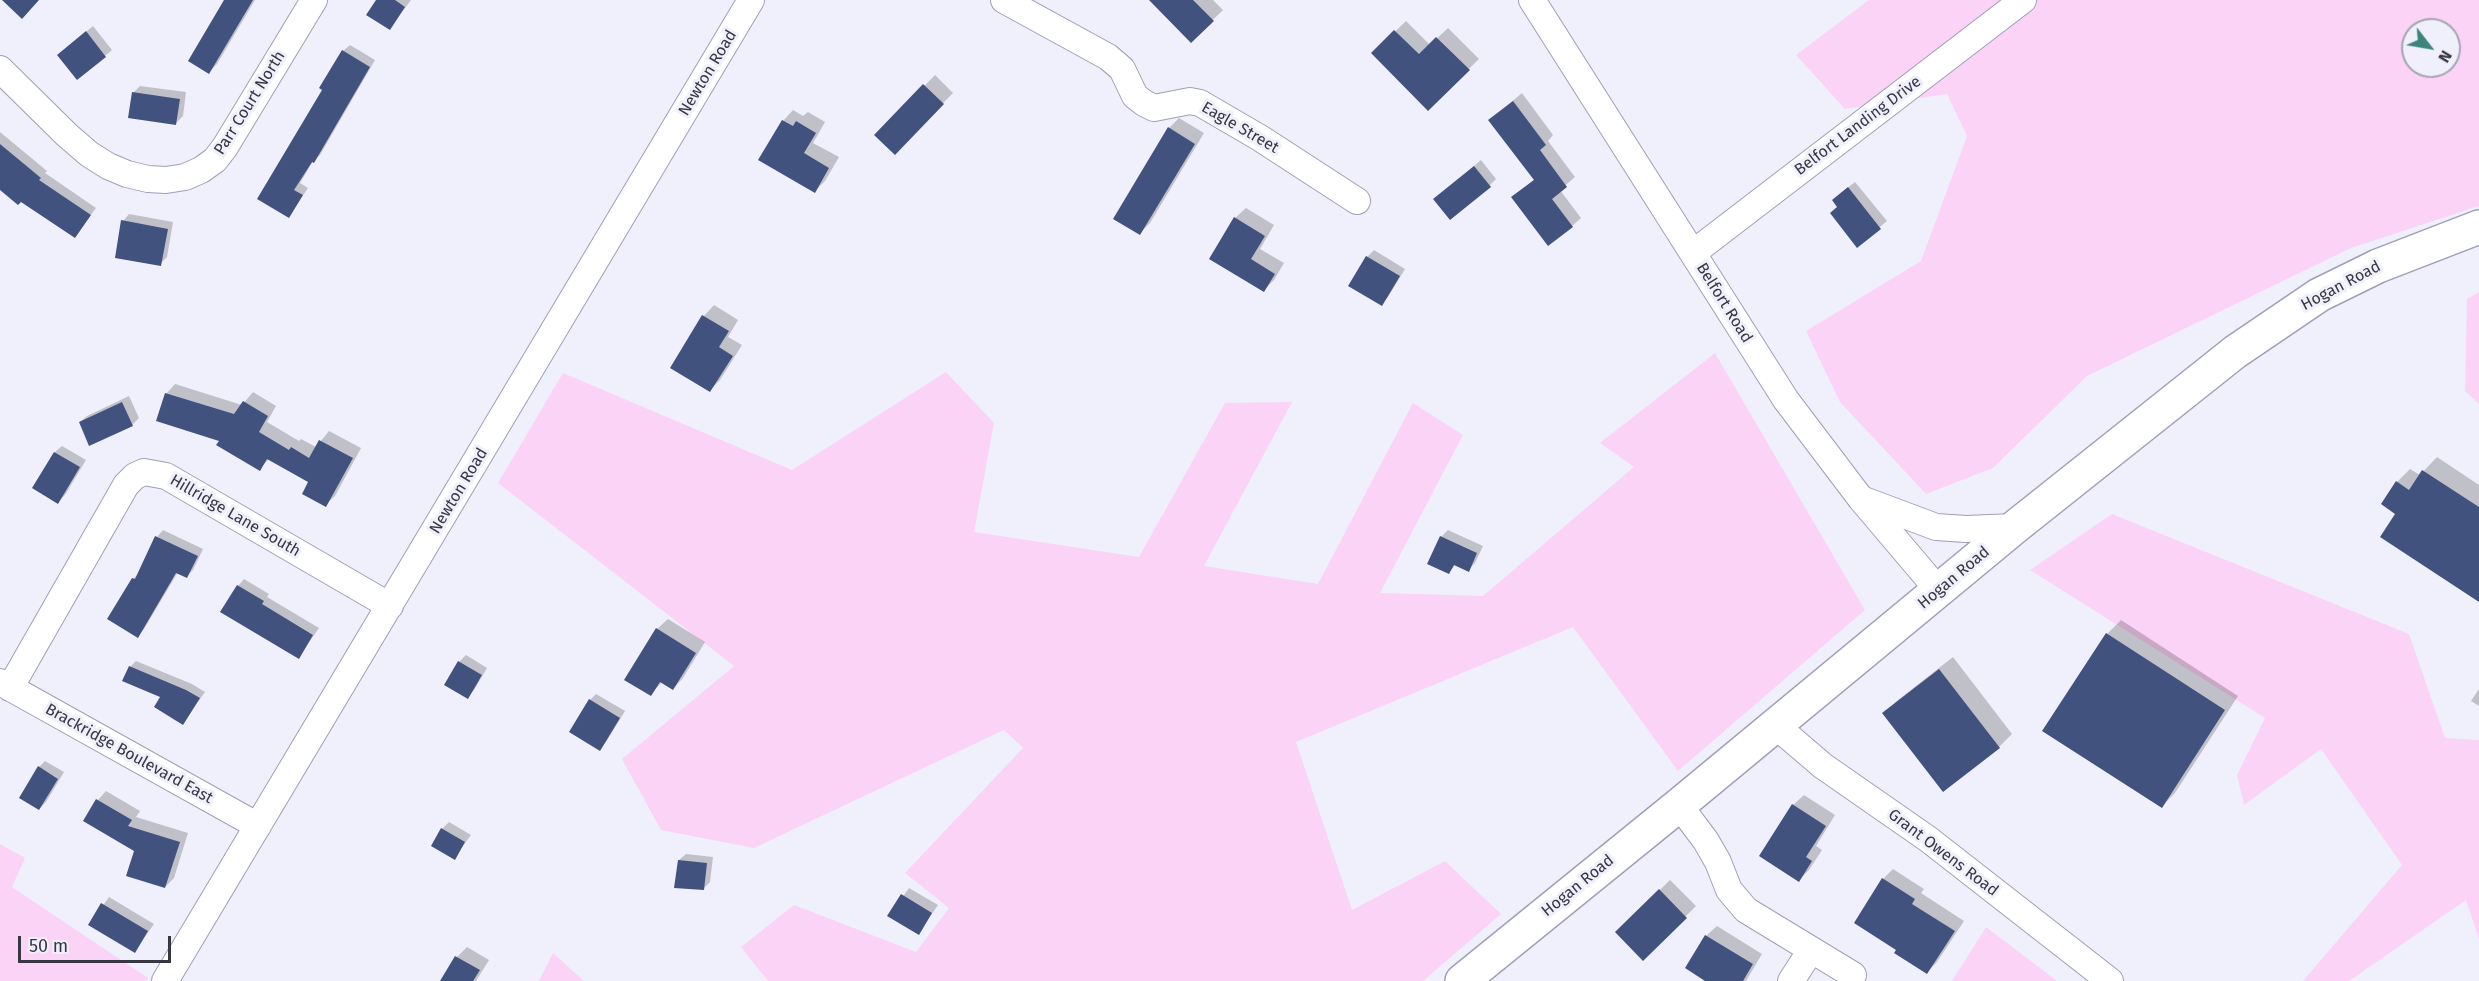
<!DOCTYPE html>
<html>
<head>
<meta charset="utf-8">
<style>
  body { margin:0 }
  #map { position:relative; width:2479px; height:981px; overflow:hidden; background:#f0f0fc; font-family:"Fira Sans",sans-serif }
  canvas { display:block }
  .north { position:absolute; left:2401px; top:18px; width:60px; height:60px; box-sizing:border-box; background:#f0f0fc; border:2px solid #a6a6b2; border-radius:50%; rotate:121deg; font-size:16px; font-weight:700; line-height:24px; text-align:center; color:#373642 }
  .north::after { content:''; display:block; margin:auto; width:21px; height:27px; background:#3d847c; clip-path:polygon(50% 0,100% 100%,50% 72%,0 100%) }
  .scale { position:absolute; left:18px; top:936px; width:153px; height:27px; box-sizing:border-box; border:3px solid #373642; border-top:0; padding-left:8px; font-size:18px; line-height:21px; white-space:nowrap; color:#373642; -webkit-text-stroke:4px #f0f0fc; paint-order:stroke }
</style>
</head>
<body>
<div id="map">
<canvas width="2479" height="981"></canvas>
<div class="north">N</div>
<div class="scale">50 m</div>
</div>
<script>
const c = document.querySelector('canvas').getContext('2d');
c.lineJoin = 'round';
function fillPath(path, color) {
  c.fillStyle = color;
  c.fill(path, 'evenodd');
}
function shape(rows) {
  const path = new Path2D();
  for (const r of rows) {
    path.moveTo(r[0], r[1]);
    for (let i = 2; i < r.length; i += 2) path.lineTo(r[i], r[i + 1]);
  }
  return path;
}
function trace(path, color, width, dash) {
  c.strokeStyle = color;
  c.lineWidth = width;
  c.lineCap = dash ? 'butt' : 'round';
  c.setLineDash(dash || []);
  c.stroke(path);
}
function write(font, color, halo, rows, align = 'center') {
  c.font = font + ' "Fira Sans",sans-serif';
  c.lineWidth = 6;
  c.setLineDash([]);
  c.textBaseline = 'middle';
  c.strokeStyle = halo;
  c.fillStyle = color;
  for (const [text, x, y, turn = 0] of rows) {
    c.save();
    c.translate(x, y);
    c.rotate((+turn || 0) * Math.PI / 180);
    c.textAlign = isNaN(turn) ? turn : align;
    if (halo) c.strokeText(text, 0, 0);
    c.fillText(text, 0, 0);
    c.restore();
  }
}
const green = shape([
  [1869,0,2479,0,2479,206,2351,248,2087,376,1993,468,1926,494,1840,402,1806,331,1921,261,1967,136,1947,94,1845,109,1796,55],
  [2413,30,2449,30,2449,66,2413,66],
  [2479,292,2479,404,2465,391,2467,299],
  [1715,353,1865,610,1678,771,1573,627,1296,742,1352,910,1445,861,1501,914,1423,981,768,981,741,947,794,905,916,952,949,908,905,873,1023,748,1004,730,754,848,661,830,622,759,734,666,498,483,563,373,792,470,946,372,994,423,974,532,1139,557,1225,403,1292,402,1204,566,1318,584,1413,403,1463,435,1380,593,1483,596,1634,467,1600,443],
  [2112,514,2409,634,2445,738,2479,740,2479,939,2466,900,2349,981,2303,981,2402,865,2321,749,2244,805,2237,775,2265,718,2030,570],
  [0,844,25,858,12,887,148,978,146,981,0,981],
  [1986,927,2057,981,1952,981],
  [553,953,584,981,539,981]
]);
const shadow = shape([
  [226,0,255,0,217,64,209,72],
  [378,0,411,0,390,28],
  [1151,0,1213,0,1223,10,1191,41],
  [1406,21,1430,45,1448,28,1479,59,1428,109,1373,53],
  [93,26,112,50,105,56,59,55],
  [350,45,375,60,320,155,313,161,300,183,308,188,289,216,259,198,324,90,343,51],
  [935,75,953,93,895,152,877,135],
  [140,86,186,92,183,116,176,123,133,93],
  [1522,93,1553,135,1548,141,1575,177,1560,190,1581,218,1572,226,1513,197,1535,179,1490,120],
  [793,110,803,116,808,112,825,122,813,143,839,157,825,181,815,191,760,159,783,121],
  [1179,118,1204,133,1150,223,1140,233,1169,128],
  [0,132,47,171,45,173,96,208,75,236,0,188],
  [1481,160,1496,179,1490,185,1442,193],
  [1855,182,1887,221,1857,246,1841,193],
  [1246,208,1274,225,1260,249,1284,263,1274,280,1263,291,1211,259,1235,218],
  [129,214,173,222,167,257,160,264,123,221],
  [1374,250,1405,269,1388,297,1381,304,1367,257],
  [714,305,738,320,728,337,742,345,720,380,710,390,672,367,704,316],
  [175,384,242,405,253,392,276,406,267,422,299,441,301,439,316,447,329,431,361,448,335,496,325,505,310,481,269,459,259,469,221,440,166,394],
  [129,396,139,418,132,425,80,422,87,416],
  [62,446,86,460,65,495,58,502,34,487,55,452],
  [2437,457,2479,485,2479,601,2397,513,2397,482,2410,469,2420,475],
  [163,530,203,549,193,570,187,576,178,572,144,629,138,636,109,619,134,578,140,572,157,537],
  [1448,530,1483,546,1475,563,1468,570,1456,564,1449,572,1441,537],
  [244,579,269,594,267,597,319,628,299,657,238,586],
  [668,619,705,642,683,678,673,689,662,682,651,694,657,629],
  [2121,620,2238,696,2175,793,2161,807,2045,730,2107,634],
  [466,655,487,668,474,690,467,697,446,685,460,661],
  [1953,657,2012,734,1999,747,1884,713,1898,700],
  [136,661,192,684,205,692,183,723,162,697,130,667],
  [2479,689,2479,706,2471,701],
  [596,694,625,711,606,742,600,749,590,700],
  [45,761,64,772,46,802,39,809,39,767],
  [106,791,140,811,136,817,188,833,174,878,165,887,136,850,85,820,98,800],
  [1804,795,1835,815,1816,846,1822,850,1809,870,1799,880,1793,805],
  [449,822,471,835,454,858,442,829],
  [686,854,713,857,710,882,703,889,679,860],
  [1893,869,1924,889,1921,893,1964,921,1937,962,1927,972,1898,949,1883,879],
  [1670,880,1696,906,1643,959,1617,932],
  [909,888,938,905,918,934,889,916],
  [109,897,154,924,135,951,90,924],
  [1717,926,1762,954,1746,981,1708,981,1706,936],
  [467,947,489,960,476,981,442,981,457,957]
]);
const building = shape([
  [2,0,39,0,22,19],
  [224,0,253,0,209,74,188,61],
  [376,0,395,0,405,7,390,30,366,15],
  [1149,0,1193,0,1214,21,1191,43],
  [1394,30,1419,54,1436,37,1470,70,1428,111,1371,53],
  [86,31,106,57,77,80,57,55],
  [342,50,370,67,314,163,312,162,294,190,303,195,289,218,257,199,322,90,319,88],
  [923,84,944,104,895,155,874,135],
  [132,92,180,99,176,125,128,118],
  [1513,101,1546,145,1540,150,1567,187,1552,199,1573,227,1548,246,1511,197,1534,180,1488,120],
  [782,120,793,126,796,121,816,133,804,153,829,168,815,193,758,160],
  [1168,127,1195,144,1140,235,1113,219],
  [0,144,41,178,39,180,91,215,75,238,21,202,18,205,0,190],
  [1474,166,1491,187,1450,220,1433,199],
  [1848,187,1881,229,1857,248,1830,213,1837,207,1832,200],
  [1234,217,1265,236,1251,259,1275,274,1264,292,1209,259],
  [121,220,168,229,161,266,115,258],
  [1366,256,1400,276,1382,306,1348,286],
  [702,315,729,331,719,347,733,356,710,392,670,368],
  [165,393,234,414,243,401,268,416,259,432,289,450,291,447,309,458,319,440,353,458,326,507,302,494,308,482,267,459,260,471,216,445,219,441,156,421],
  [122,402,133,426,89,446,79,422],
  [54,452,80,467,58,504,32,488],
  [2422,470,2479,507,2479,602,2380,537,2395,514,2381,504,2396,481,2409,490],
  [155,536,198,556,187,578,176,573,138,638,107,619,132,578,135,579],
  [1440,536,1477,553,1469,572,1454,565,1449,574,1427,564],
  [237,585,264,601,262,604,313,635,299,659,220,612],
  [656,628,696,653,673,690,660,682,651,696,624,680],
  [2106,633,2225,710,2162,808,2042,731],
  [458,661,482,675,468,699,444,685],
  [129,666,186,690,200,698,183,725,154,707,160,697,122,681],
  [1939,669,2000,748,1943,792,1882,713],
  [589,699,620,718,600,751,569,732],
  [38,766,58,779,39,810,19,798],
  [96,799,132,820,128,826,180,842,165,888,126,876,134,851,83,821],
  [1792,804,1826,826,1806,857,1812,861,1799,882,1759,856],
  [441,828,465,842,455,860,431,846],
  [678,860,707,863,704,890,674,888],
  [1882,878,1915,899,1912,904,1955,931,1927,974,1894,953,1896,950,1854,923],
  [1659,889,1687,918,1643,961,1615,932],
  [901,894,932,913,919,935,887,916],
  [101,903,148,931,135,953,88,925],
  [1705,935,1753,964,1743,981,1705,981,1685,968],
  [455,956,480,970,473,981,440,981]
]);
const minor = shape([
  [1004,0,1108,57,1122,69,1135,96,1144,103,1154,108,1190,101,1200,103,1260,138,1357,201],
  [1532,0,1786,400,1861,499,1939,591],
  [0,69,67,135,89,154,108,166,127,174,148,179,166,180,185,177,201,170,215,160,225,147,314,0],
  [1693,253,2023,0],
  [1864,500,1936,527,1966,529,2015,527],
  [0,682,258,826],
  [10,688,126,485,135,476,144,472,166,476,390,606],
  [1775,725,1823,766,1928,839,2110,981],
  [1679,805,1706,841,1718,862,1729,890,1746,910,1853,975],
  [165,981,751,0],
  [1791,981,1811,950]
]);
const major = shape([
  [1462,981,1679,805,2015,527,2235,352,2319,295,2378,266,2479,227]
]);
const streetNames = [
  ["Newton Road",708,73,-59],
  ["Parr Court North",250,103,-58],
  ["Belfort Landing Drive",1858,126,-37],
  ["Eagle Street",1240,128,30],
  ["Hogan Road",2341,286,-28],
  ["Belfort Road",1724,303,58],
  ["Newton Road",459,491,-59],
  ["Hillridge Lane South",235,516,30],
  ["Hogan Road",1954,578,-40],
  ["Brackridge Boulevard East",129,754,29],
  ["Grant Owens Road",1943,853,37],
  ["Hogan Road",1578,886,-39]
];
fillPath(green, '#fad3f7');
fillPath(shadow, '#0003');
fillPath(building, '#41527f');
trace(minor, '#a09eba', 28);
trace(major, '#a09eba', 36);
trace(minor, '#fff', 26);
trace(major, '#fff', 33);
write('16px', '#373642', '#f0f0fc', streetNames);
</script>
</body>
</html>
